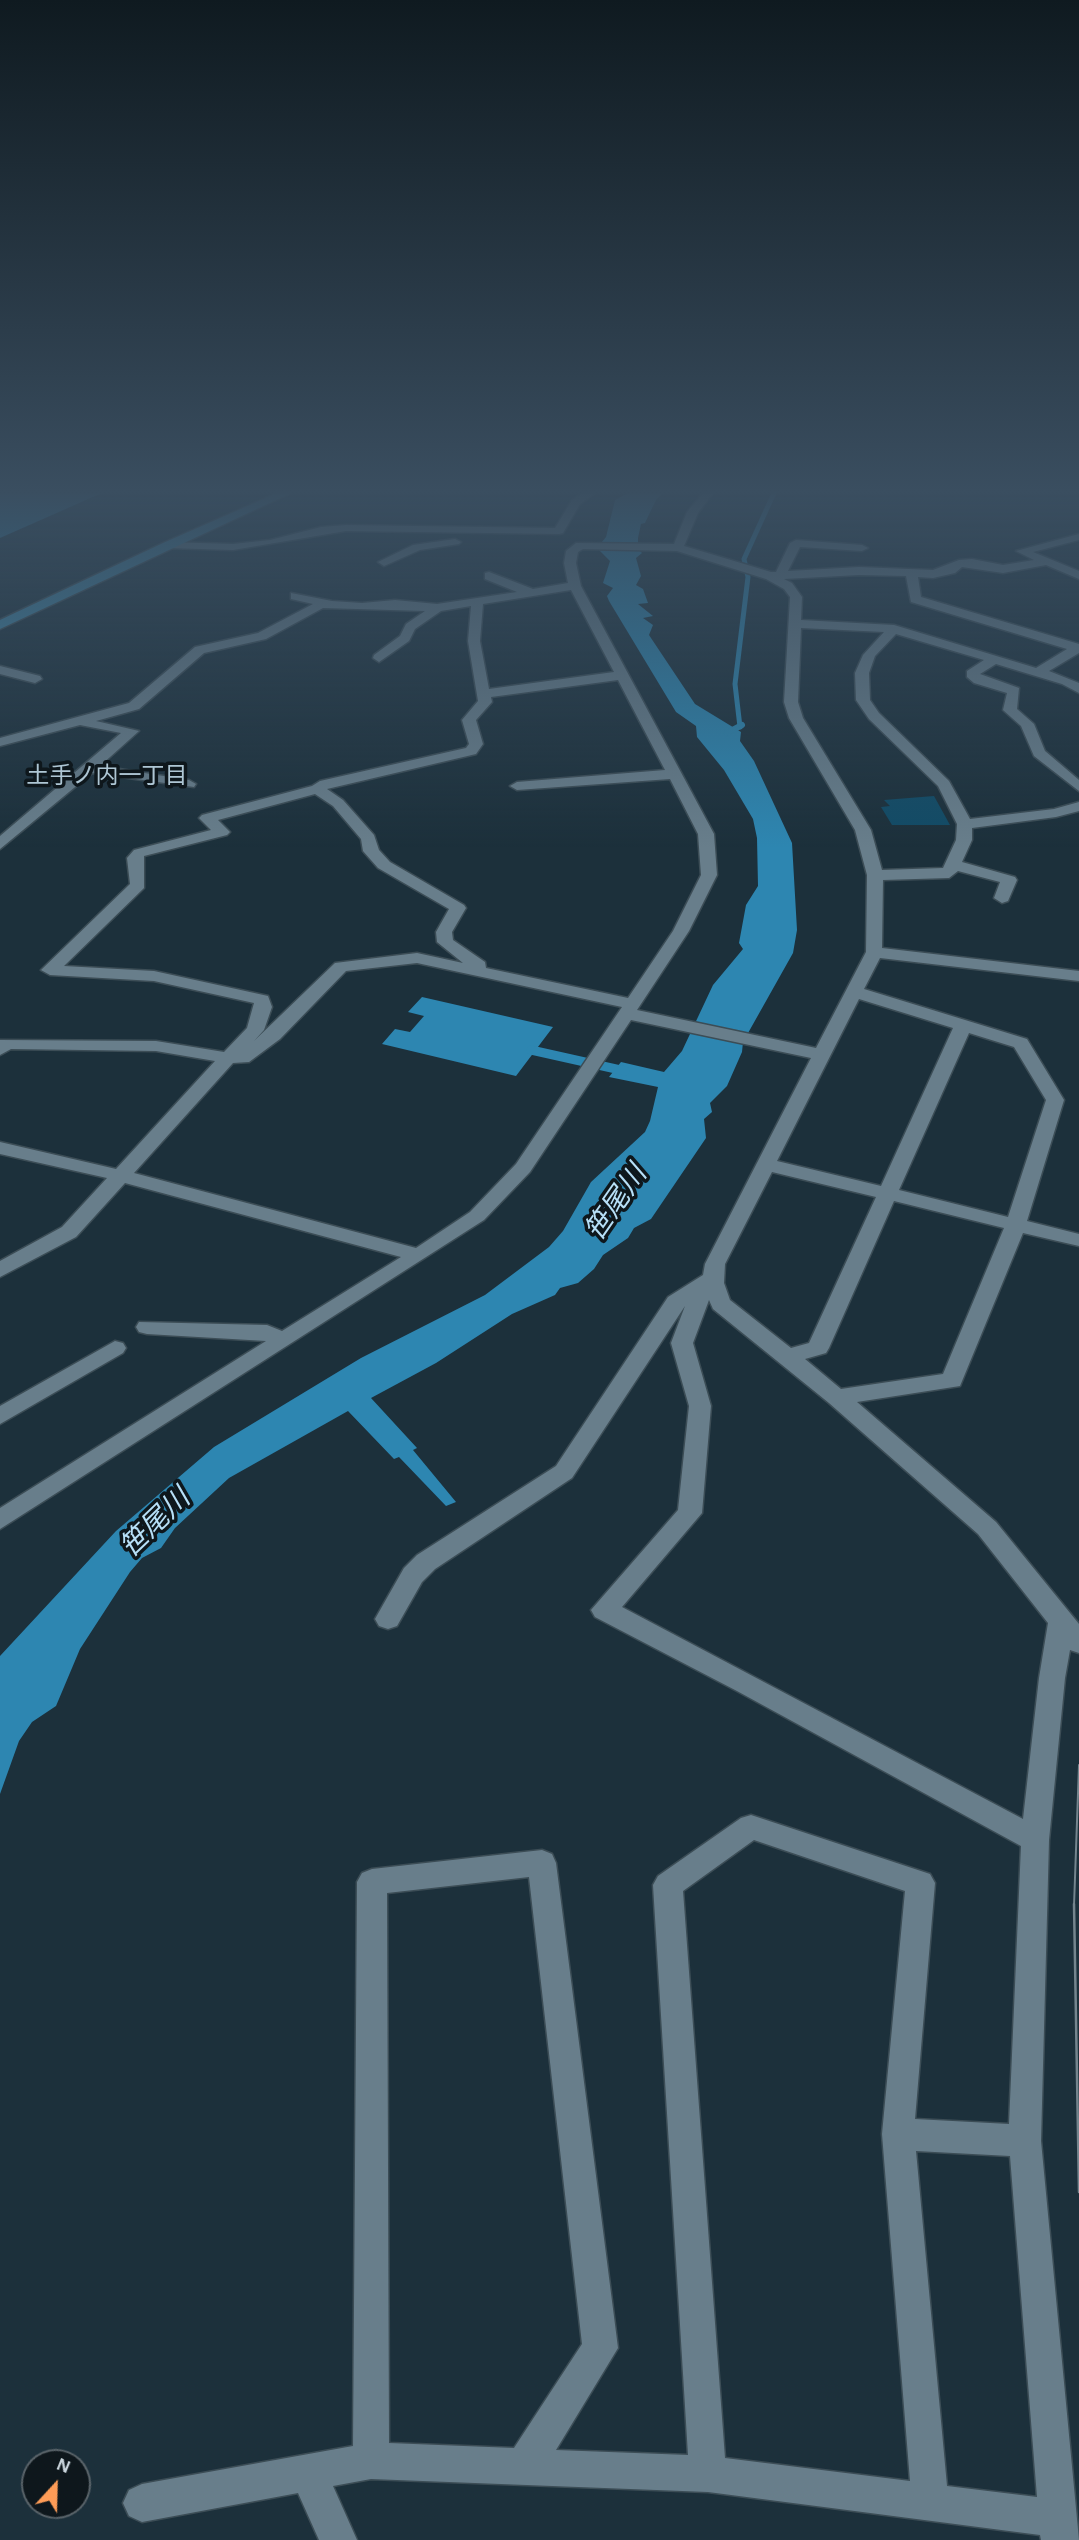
<!DOCTYPE html>
<html>
<head>
<meta charset="utf-8">
<style>
  body { margin:0 }
  #map { position:relative; width:1079px; height:2540px; overflow:hidden; background:#1c303b; font-family:"Alegreya Sans",sans-serif }
  canvas { display:block }
  .north { position:absolute; left:21px; top:2449px; width:70px; height:70px; box-sizing:border-box; background:#0e171c; border:2px solid #596369; border-radius:50%; rotate:22deg; font-size:19px; font-weight:700; line-height:28px; text-align:center; color:#c9d5dc }
  .north::after { content:''; display:block; margin:auto; width:24px; height:32px; background:#fe9c57; clip-path:polygon(50% 0,100% 100%,50% 72%,0 100%) }
</style>
</head>
<body>
<div id="map">
<canvas width="1079" height="2540"></canvas>
<div class="north">N</div>
</div>
<script>
const c = document.querySelector('canvas').getContext('2d');
c.lineJoin = 'round';
function fillPath(path, color) {
  c.fillStyle = color;
  c.fill(path, 'evenodd');
}
function shape(rows) {
  const path = new Path2D();
  for (const r of rows) {
    path.moveTo(r[0], r[1]);
    for (let i = 2; i < r.length; i += 2) path.lineTo(r[i], r[i + 1]);
  }
  return path;
}
function trace(path, color, width, dash) {
  c.strokeStyle = color;
  c.lineWidth = width;
  c.lineCap = dash ? 'butt' : 'round';
  c.setLineDash(dash || []);
  c.stroke(path);
}
function write(font, color, halo, rows, align = 'center') {
  c.font = font + ' "Alegreya Sans","Noto Sans JP",sans-serif';
  c.lineWidth = 7;
  c.setLineDash([]);
  c.textBaseline = 'middle';
  c.strokeStyle = halo;
  c.fillStyle = color;
  for (const [text, x, y, turn = 0] of rows) {
    c.save();
    c.translate(x, y);
    c.rotate((+turn || 0) * Math.PI / 180);
    c.textAlign = isNaN(turn) ? turn : align;
    if (halo) c.strokeText(text, 0, 0);
    c.fillText(text, 0, 0);
    c.restore();
  }
}
const green = shape([
  [934,796,950,825,892,825,881,807,890,806,884,800]
]);
const water = shape([
  [0,493,102,493,0,538],
  [628,493,663,493,656,500,645,523,641,524,638,538,638,549,642,553,636,558,641,576,636,585,643,589,648,603,638,604,653,616,643,618,653,625,649,635,695,704,741,732,740,741,754,761,792,843,797,930,793,953,743,1042,742,1052,727,1086,710,1103,712,1112,704,1119,706,1138,651,1219,634,1228,628,1238,603,1255,594,1269,578,1283,560,1288,555,1295,512,1314,436,1363,371,1398,417,1448,413,1450,456,1502,446,1506,399,1457,394,1459,348,1411,229,1478,175,1528,161,1548,142,1558,130,1572,80,1649,56,1706,32,1722,19,1741,0,1794,0,1656,116,1531,214,1447,361,1358,485,1295,549,1247,563,1231,591,1182,645,1132,650,1121,658,1087,609,1077,621,1062,664,1072,682,1051,713,985,743,949,739,943,746,905,758,886,757,838,753,819,724,770,697,737,696,726,676,712,609,601,607,596,613,588,603,583,610,561,597,548,606,537,615,500],
  [422,997,553,1027,516,1076,382,1044,395,1029,410,1032,424,1016,408,1012]
]);
const streamFar2 = shape([
  [740,727,735,684,748,577,744,559,774,493]
]);
const streamFar1 = shape([
  [727,733,742,725]
]);
const stream = shape([
  [531,1050,625,1071]
]);
const minor = shape([
  [583,493,595,493,580,504,563,533,559,534,346,531,233,550,167,548,161,545,167,542,233,544,270,540,321,527,346,525,555,528,572,500,583,493],
  [703,493,713,493,698,513,684,546,771,572,776,572,790,543,796,540,862,545,868,548,862,551,800,547,788,571,859,567,933,570,959,560,972,559,1003,565,1034,560,1016,551,1079,534,1079,540,1033,552,1079,571,1079,579,1046,565,1003,573,962,567,955,573,933,578,918,577,921,597,1079,644,1079,653,1049,671,1079,683,1079,693,1062,684,996,664,980,674,1019,688,1017,709,1034,724,1045,751,1079,780,1079,791,1034,756,1021,726,1003,710,1007,693,974,683,967,677,967,671,984,660,896,634,875,656,869,673,870,700,879,713,949,781,970,819,1054,809,1079,802,1079,811,1056,817,972,828,972,840,962,862,1015,877,1017,880,1008,901,1002,903,994,898,1000,882,958,871,949,878,883,880,882,948,1079,971,1079,981,880,958,864,989,1027,1039,1064,1100,1027,1221,1079,1234,1079,1246,1023,1233,960,1386,857,1402,996,1522,1079,1624,1079,1653,1070,1650,1065,1678,1049,1840,1041,2141,1079,2540,1041,2540,1040,2535,708,2492,371,2479,333,2486,357,2540,319,2540,298,2493,142,2522,129,2516,123,2503,129,2490,142,2484,353,2446,357,1882,362,1873,372,1869,542,1850,552,1854,556,1863,618,2348,556,2450,688,2455,653,1885,658,1876,741,1818,751,1815,930,1874,935,1883,915,2119,1009,2124,1021,1846,737,1691,595,1617,591,1610,678,1510,689,1406,671,1343,685,1306,572,1478,435,1569,422,1582,397,1626,388,1629,379,1626,375,1619,404,1568,417,1555,556,1466,668,1297,703,1275,705,1264,811,1058,631,1020,530,1172,484,1220,0,1529,0,1508,266,1341,147,1334,139,1332,136,1327,139,1322,267,1325,282,1331,401,1257,125,1183,76,1237,0,1277,0,1261,62,1227,107,1178,0,1154,0,1142,116,1169,215,1061,156,1051,11,1049,0,1055,0,1040,156,1041,224,1052,247,1028,254,1003,154,981,50,975,41,970,130,884,127,858,134,850,211,830,199,818,202,815,312,786,320,781,466,748,469,744,462,720,478,701,468,641,471,606,441,611,415,629,409,641,379,662,373,658,374,655,400,636,406,624,425,611,323,608,266,639,204,653,139,709,96,721,139,731,100,766,189,780,196,784,194,787,92,773,0,849,0,836,121,733,80,725,0,746,0,738,129,703,195,647,258,633,313,604,291,599,291,593,332,601,362,603,395,600,437,604,517,592,485,579,485,573,489,572,533,589,568,583,564,563,566,551,576,543,674,544,687,512,703,493],
  [583,549,677,551,766,579,784,589,790,597,784,702,789,718,855,830,867,875,866,952,816,1048,637,1010,689,931,717,875,714,834,581,586,576,563,578,552,583,549],
  [859,575,906,576,911,602,1067,649,1036,668,894,625,801,620,802,597,792,583,784,579,859,575],
  [571,590,614,672,489,689,480,641,483,604,571,590],
  [801,628,884,632,863,655,855,673,856,700,869,719,938,786,957,824,956,840,943,868,882,870,871,830,803,718,798,702,801,628],
  [618,680,665,770,517,782,510,786,517,790,670,779,698,834,701,875,673,931,628,998,486,968,485,962,453,940,452,932,466,908,464,905,390,862,379,850,374,835,343,800,327,789,476,754,483,744,476,720,492,702,491,697,618,680],
  [315,794,333,806,361,839,363,851,378,868,449,909,436,932,437,942,463,963,417,953,335,963,254,1041,264,1030,272,1007,268,996,154,971,64,966,144,888,144,856,227,835,230,832,218,820,315,794],
  [417,963,622,1007,516,1164,470,1212,416,1248,134,1173,233,1063,249,1062,280,1039,346,971,417,963],
  [859,999,953,1028,881,1186,777,1161,859,999],
  [969,1033,1014,1047,1046,1100,1008,1217,899,1190,969,1033],
  [772,1172,876,1197,809,1343,791,1348,730,1300,724,1283,725,1264,772,1172],
  [894,1201,1004,1228,943,1374,841,1389,805,1359,826,1353,829,1348,894,1201],
  [709,1300,713,1309,829,1403,978,1534,1048,1623,1039,1678,1023,1819,622,1607,702,1513,711,1406,693,1343,709,1300],
  [754,1840,905,1891,882,2134,910,2481,725,2458,683,1891,754,1840],
  [529,1877,582,2344,514,2448,389,2443,387,1893,529,1877],
  [916,2151,1010,2156,1037,2497,947,2486,916,2151],
  [455,539,461,542,459,544,420,550,384,566,378,562,413,545,455,539],
  [0,666,40,676,42,679,35,683,0,674,0,666],
  [115,1341,123,1343,126,1348,123,1353,0,1424,0,1406,115,1341]
]);
const major = shape([
  [277,493,291,493,0,629,0,620,163,543,277,493]
]);
const tramFar1 = shape([
  [1074,1906,1079,1765]
]);
const tram = shape([
  [1074,1904,1079,2192]
]);
const farNeighbourhoodnames = [
  ["土手ノ内一丁目",107,776]
];
const waterNames = [
  ["笹尾川",616,1203,-55],
  ["笹尾川",155,1523,-44]
];
fillPath(green, '#114b66');
fillPath(water, '#2d86b1');
trace(streamFar2, '#2d86b1', 5);
trace(streamFar1, '#2d86b1', 6);
trace(stream, '#2d86b1', 9);
trace(minor, '#3c4d56', 3);
trace(major, '#3c4d56', 3);
fillPath(minor, '#687e8b');
fillPath(major, '#3f88aa');
trace(tramFar1, '#75858e', 2);
trace(tram, '#75858e', 2.5);
const sky = c.createLinearGradient(0, 0, 0, 848);
sky.addColorStop(0, '#0f1a20');
sky.addColorStop(0.58, '#3a4e60');
sky.addColorStop(1, '#3a4e6000');
c.fillStyle = sky;
c.fillRect(0, 0, 1079, 848);
write('23px', '#aec6d4', '#0e171c', farNeighbourhoodnames);
write('italic 28px', '#b7e0f8', '#0e171c', waterNames);
</script>
</body>
</html>
